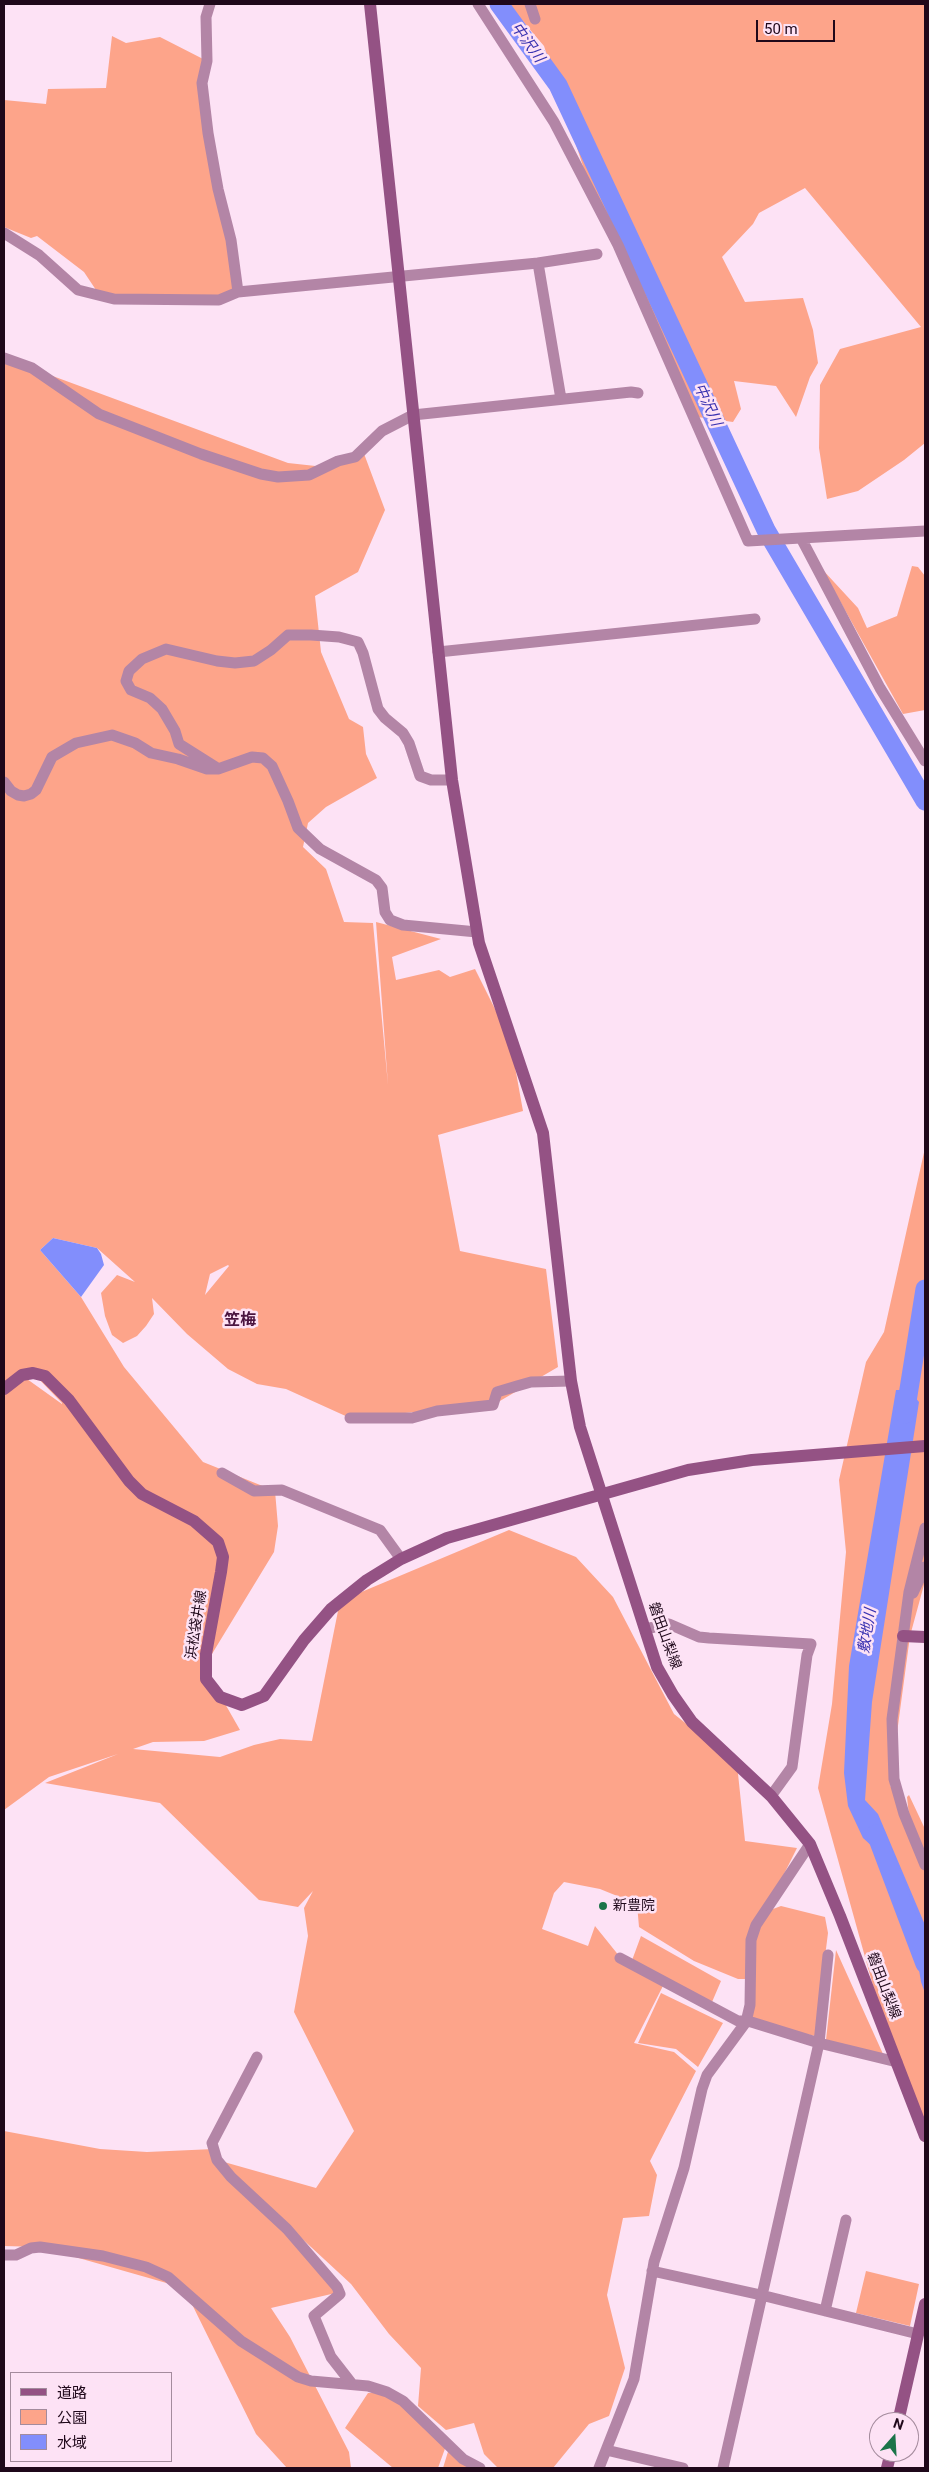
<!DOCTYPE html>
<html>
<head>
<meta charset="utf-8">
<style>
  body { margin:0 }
  #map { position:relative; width:929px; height:2472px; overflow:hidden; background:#fde2f5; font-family:Roboto,"Noto Sans JP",sans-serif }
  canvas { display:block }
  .frame { position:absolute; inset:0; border:5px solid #1f081a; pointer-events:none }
  .legend { position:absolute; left:10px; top:2372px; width:162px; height:90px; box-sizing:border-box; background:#fde2f5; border:1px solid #a48b9d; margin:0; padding:6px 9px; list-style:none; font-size:15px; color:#1f081a }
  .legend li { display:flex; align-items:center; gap:10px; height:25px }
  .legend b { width:25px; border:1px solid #a48b9d }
  .north { position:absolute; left:869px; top:2412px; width:50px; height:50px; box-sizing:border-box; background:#fde2f5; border:1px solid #a48b9d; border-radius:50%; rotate:19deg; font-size:14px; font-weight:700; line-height:20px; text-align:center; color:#1f081a }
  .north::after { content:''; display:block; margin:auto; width:18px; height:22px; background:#1b7449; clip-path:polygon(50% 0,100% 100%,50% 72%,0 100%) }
  .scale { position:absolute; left:756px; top:20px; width:79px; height:22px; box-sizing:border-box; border:2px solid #1f081a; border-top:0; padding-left:6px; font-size:15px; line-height:18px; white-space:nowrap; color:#1f081a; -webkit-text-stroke:4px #fde2f5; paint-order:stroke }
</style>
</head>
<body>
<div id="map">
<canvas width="929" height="2472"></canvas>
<div class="frame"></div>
<ul class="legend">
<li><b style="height:6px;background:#945284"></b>道路</li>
<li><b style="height:14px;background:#fda48a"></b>公園</li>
<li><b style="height:14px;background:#828efc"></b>水域</li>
</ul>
<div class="north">N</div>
<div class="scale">50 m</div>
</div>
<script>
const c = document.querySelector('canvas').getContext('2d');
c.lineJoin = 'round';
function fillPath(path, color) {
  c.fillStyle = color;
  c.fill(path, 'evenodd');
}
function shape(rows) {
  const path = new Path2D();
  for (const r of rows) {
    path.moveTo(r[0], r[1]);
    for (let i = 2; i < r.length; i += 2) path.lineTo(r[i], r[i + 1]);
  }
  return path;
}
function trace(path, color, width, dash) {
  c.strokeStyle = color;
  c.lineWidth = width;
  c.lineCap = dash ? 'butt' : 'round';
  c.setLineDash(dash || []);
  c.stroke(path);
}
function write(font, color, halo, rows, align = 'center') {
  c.font = font + ' Roboto,"Noto Sans JP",sans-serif';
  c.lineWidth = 5;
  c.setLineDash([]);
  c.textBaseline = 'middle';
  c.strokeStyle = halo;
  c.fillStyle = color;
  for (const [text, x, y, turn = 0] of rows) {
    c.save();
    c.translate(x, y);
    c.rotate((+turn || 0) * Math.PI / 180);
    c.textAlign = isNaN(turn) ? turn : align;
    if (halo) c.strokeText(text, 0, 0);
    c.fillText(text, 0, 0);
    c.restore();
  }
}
const green = shape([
  [508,4,925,4,925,443,904,460,858,491,827,499,819,448,820,385,840,349,921,327,805,188,759,213,753,224,722,257,745,302,803,298,813,330,818,363,810,377,796,417,776,386,734,381,741,409,733,422,690,416,593,197,544,46],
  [112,36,126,43,160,37,207,61,206,119,238,292,211,300,100,296,84,272,37,236,31,238,4,227,4,100,46,104,48,89,106,88],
  [4,358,288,463,334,468,363,451,385,510,358,572,315,596,321,652,349,719,363,727,366,754,377,778,326,807,308,823,303,847,326,869,344,922,373,923,388,1085,376,922,441,939,392,957,396,980,439,970,450,977,475,969,510,1039,523,1111,438,1135,460,1251,546,1269,558,1367,493,1405,350,1418,286,1389,257,1384,228,1369,187,1334,152,1298,154,1314,146,1326,137,1336,123,1343,112,1335,105,1316,101,1293,117,1275,135,1282,97,1248,53,1238,40,1250,81,1297,124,1367,203,1462,275,1491,278,1526,274,1552,204,1667,240,1730,204,1741,153,1742,133,1749,220,1757,254,1745,280,1739,312,1741,340,1601,509,1530,576,1557,613,1597,674,1714,737,1764,745,1841,797,1848,765,1912,781,1906,825,1917,828,1933,815,2036,748,2021,750,1979,738,1979,694,1961,639,1927,637,1904,600,1889,564,1882,554,1893,542,1929,588,1946,595,1926,620,1957,631,1963,641,1936,721,1981,712,2002,665,1982,634,2043,674,2052,696,2071,650,2161,657,2175,649,2216,623,2218,607,2295,625,2368,609,2416,589,2424,553,2468,498,2468,484,2454,474,2423,446,2430,418,2406,421,2368,389,2334,351,2284,231,2173,340,2292,271,2308,290,2337,349,2452,351,2468,287,2468,256,2434,184,2288,40,2247,4,2246,4,2131,100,2149,147,2152,214,2149,217,2160,316,2188,354,2131,294,2012,308,1936,304,1908,313,1891,298,1907,259,1900,160,1803,45,1783,118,1754,49,1777,4,1810],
  [228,1265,229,1266,205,1295,210,1274],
  [33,1373,62,1403,62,1404,27,1379],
  [912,566,918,567,925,576,925,710,903,714,822,569,858,608,867,628,897,616],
  [925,1148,925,1581,910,1636,890,1785,925,1864,925,2127,887,2036,818,1788,832,1704,846,1552,839,1480,866,1362,884,1332],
  [909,1795,925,1829,925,1852,909,1816,907,1797],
  [836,1950,883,2054,826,2040],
  [661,1993,723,2023,698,2067,676,2049,638,2043],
  [866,2271,919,2284,910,2326,856,2313],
  [387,2392,447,2443,438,2468,393,2468,345,2428,368,2393],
  [450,2445,478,2468,443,2468]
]);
const water = shape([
  [53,1238,97,1248,101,1254,104,1265,81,1297,40,1250],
  [896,1390,909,1390,919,1402,872,1702,865,1800,878,1814,925,1925,925,1993,921,1982,913,1933,885,1858,863,1838,848,1806,844,1773,849,1666]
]);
const river = shape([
  [499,4,558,85,766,530,925,801],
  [905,1414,925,1289],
  [876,1834,925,1964]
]);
const street = shape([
  [210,4,206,17,207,61,202,83,208,133,218,189,231,240,238,292],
  [478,4,554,122,618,245,748,541,925,531],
  [530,4,535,19],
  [4,233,39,255,78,290,114,299,219,300,238,292,538,263,597,254],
  [538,263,561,399],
  [4,358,32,368,99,414,201,454,261,474,278,477,309,475,338,461,355,457,382,431,413,415,631,392,638,393],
  [801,538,880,688,925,761],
  [438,652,755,619],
  [217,768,179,744,175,731,162,709,150,698,131,690,126,681,129,671,142,659,166,649,217,661,235,663,254,661,271,650,288,635,311,635,339,637,358,642,363,653,378,709,385,718,403,733,409,743,420,776,431,780,452,780],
  [4,782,11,791,18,795,24,796,31,794,36,790,52,757,76,743,112,735,135,743,151,753,178,759,207,769,218,769,252,757,263,758,272,766,288,801,298,828,320,849,376,880,382,888,385,912,390,920,403,925,477,932],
  [350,1418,412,1418,437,1411,493,1405,497,1392,517,1386,531,1382,571,1381],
  [222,1473,254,1491,282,1490,380,1530,401,1559],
  [925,1528,909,1592,892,1719,894,1779,904,1814,925,1865],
  [913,1593,925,1567],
  [645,1629,669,1624,699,1637,709,1638,811,1644,807,1655,792,1767,771,1796],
  [620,1958,738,2021,748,2021,819,2043,897,2062],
  [257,2057,212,2143,217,2160,231,2177,287,2229,337,2287,340,2294,314,2316,331,2357,352,2384],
  [4,2255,16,2255,31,2248,40,2247,103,2256,146,2267,168,2277,241,2341,298,2377,311,2381,368,2386,387,2392,403,2401,463,2459,480,2468],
  [652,2271,761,2295,918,2334],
  [825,2311,846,2220],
  [606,2450,683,2468],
  [599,2468,634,2379,654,2262,684,2168,702,2089,707,2075,746,2022,750,2005,751,1940,756,1925,810,1844],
  [723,2468,819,2043,828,1955]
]);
const secondary = shape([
  [370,4,452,780,479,943,543,1133,571,1381,580,1427,657,1667,673,1695,692,1722,771,1796,810,1844,840,1916,925,2136],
  [4,1389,22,1375,33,1373,45,1376,69,1400,129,1481,142,1494,194,1521,218,1542,223,1557,221,1572,206,1654,206,1679,220,1697,242,1705,264,1696,304,1640,331,1609,367,1580,401,1559,447,1538,688,1470,752,1460,925,1446],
  [903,1636,925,1637],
  [898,2422,925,2304],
  [887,2468,891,2452]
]);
const markers = [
  [603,1906,5,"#1b7449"]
];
const streetNames = [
  ["浜松袋井線",197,1625,-81],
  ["磐田山梨線",664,1636,70],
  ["磐田山梨線",883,1986,69]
];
const poiNames = [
  ["新豊院",613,1906]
];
const waterNames = [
  ["中沢川",527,43,54],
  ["中沢川",707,405,65],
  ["敷地川",868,1631,-81]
];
const quarterNames = [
  ["笠梅",240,1321]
];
fillPath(green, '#fda48a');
fillPath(water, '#828efc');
trace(river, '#828efc', 19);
trace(street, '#b385a6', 11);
trace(secondary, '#945284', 12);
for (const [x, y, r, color] of markers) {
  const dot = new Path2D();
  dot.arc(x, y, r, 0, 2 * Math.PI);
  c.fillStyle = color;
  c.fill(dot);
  trace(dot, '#fde2f5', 2);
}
write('14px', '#1f081a', '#fde2f5', streetNames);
write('14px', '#1f081a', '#fde2f5', poiNames, 'left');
write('italic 15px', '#3a33b1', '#fde2f5', waterNames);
write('bold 16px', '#4a133f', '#fde2f5', quarterNames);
</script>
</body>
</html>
